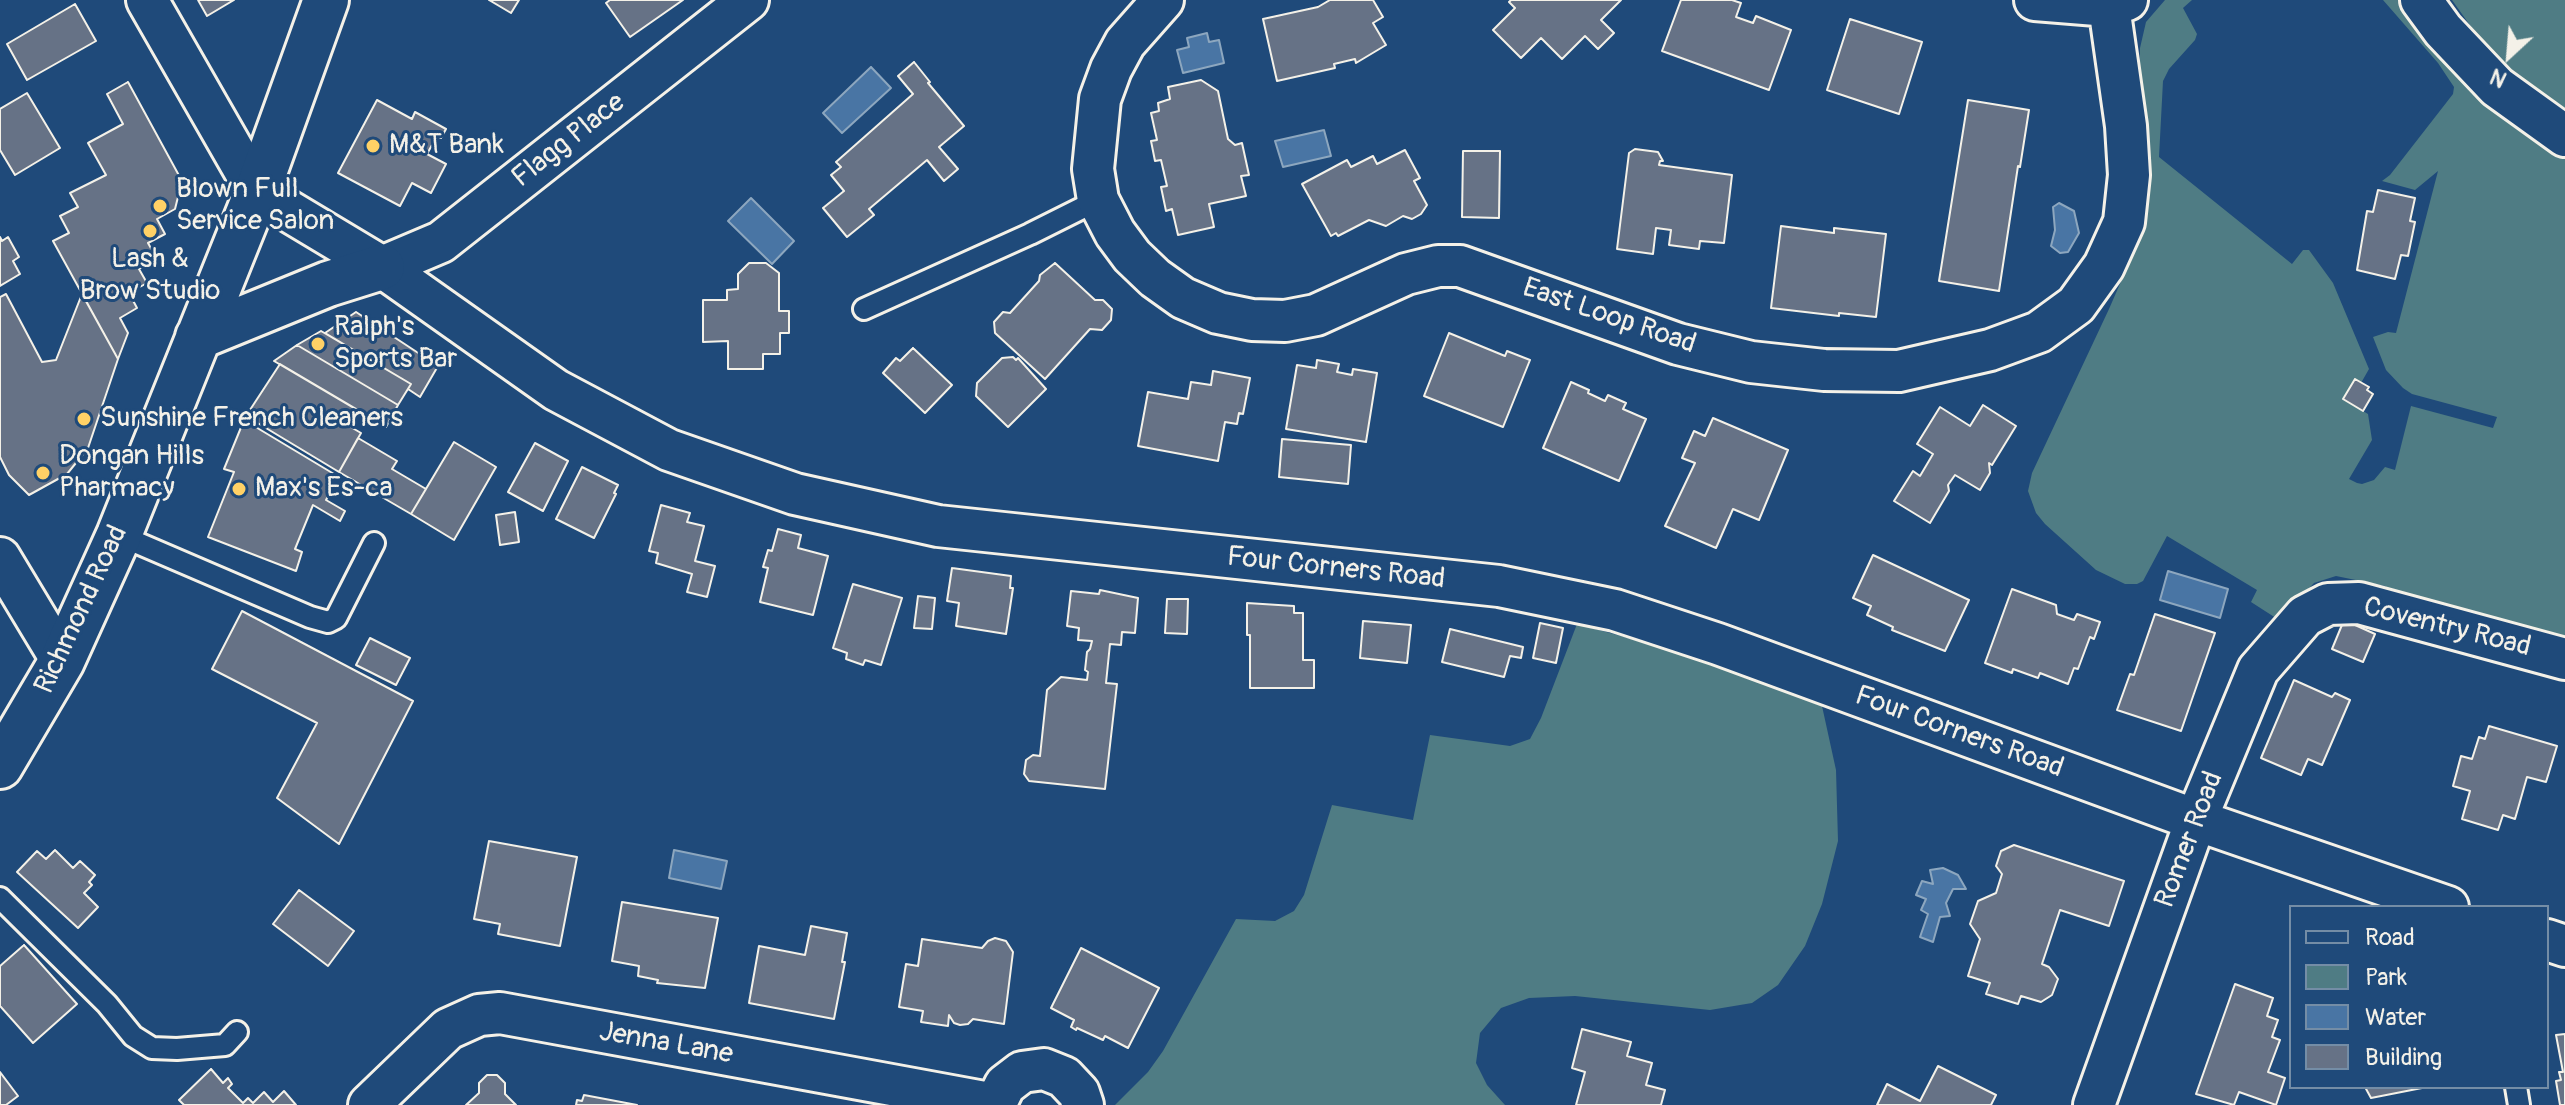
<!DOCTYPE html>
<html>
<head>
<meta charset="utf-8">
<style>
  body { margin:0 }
  #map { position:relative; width:2565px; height:1105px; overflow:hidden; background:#1f4a7a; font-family:Pangolin,sans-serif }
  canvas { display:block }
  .legend { position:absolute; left:2289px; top:905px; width:260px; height:184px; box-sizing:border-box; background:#1f4a7a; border:2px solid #748da6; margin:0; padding:10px 14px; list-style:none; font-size:24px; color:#f4f1e8 }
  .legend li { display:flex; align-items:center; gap:16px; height:40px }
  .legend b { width:40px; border:2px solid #748da6 }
  .north { position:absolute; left:2469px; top:16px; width:80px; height:80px; -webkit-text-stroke:6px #1f4a7a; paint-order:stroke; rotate:206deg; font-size:22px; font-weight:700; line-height:32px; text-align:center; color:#f4f1e8 }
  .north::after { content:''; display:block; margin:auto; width:28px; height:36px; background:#f4f1e8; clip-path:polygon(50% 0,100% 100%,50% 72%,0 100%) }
</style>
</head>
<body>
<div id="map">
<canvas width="2565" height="1105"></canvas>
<ul class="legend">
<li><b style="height:10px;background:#1f4a7a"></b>Road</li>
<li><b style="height:22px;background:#4f7c84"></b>Park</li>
<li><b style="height:22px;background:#4975a4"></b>Water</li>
<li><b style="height:22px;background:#667286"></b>Building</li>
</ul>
<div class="north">N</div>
</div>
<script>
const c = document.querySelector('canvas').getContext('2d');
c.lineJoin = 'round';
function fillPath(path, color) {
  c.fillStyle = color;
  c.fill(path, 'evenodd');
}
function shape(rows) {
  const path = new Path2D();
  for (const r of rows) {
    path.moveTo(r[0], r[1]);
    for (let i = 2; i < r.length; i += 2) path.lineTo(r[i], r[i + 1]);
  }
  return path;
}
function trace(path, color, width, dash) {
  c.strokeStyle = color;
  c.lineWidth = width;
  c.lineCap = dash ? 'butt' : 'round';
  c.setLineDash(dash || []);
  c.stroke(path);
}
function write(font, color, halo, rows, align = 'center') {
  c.font = font + ' Pangolin,sans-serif';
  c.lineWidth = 6;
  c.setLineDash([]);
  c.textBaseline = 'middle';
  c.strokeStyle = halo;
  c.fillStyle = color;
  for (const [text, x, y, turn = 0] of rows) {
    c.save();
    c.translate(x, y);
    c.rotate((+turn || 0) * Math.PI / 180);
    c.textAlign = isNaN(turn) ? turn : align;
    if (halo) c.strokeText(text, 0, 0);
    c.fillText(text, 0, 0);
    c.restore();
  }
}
const green = shape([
  [2165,0,2192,0,2183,8,2197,34,2195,40,2169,69,2163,81,2159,157,2292,264,2303,250,2309,250,2333,283,2369,369,2361,383,2355,380,2343,399,2368,414,2372,440,2349,479,2357,483,2362,484,2374,480,2385,467,2395,470,2411,406,2493,428,2497,417,2412,394,2403,388,2386,370,2373,337,2388,332,2396,333,2438,171,2415,190,2382,181,2390,175,2453,94,2454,87,2438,63,2383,0,2402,0,2565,154,2565,644,2405,602,2385,586,2336,576,2314,583,2279,620,2251,602,2257,590,2167,536,2143,581,2137,584,2125,584,2096,570,2045,524,2036,513,2028,491,2032,473,2109,309,2126,270,2136,234,2140,48,2146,22],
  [2452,0,2565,0,2565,114,2534,93,2503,65,2479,38],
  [1577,624,1676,651,1822,706,1836,770,1838,841,1822,904,1805,946,1778,985,1752,1003,1710,1010,1575,996,1529,998,1501,1008,1480,1033,1476,1063,1487,1085,1505,1105,1115,1105,1148,1072,1163,1051,1236,919,1275,921,1294,911,1304,895,1332,805,1413,820,1430,735,1510,746,1530,739,1541,718]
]);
const water = shape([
  [1207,33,1209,42,1219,40,1224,63,1183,73,1177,50,1189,47,1187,38,1207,33],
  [871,67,891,88,842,133,823,113,871,67],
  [1324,130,1331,156,1283,167,1275,141,1324,130],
  [751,198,794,241,772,264,728,221,751,198],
  [2059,203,2074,211,2079,233,2068,252,2060,253,2051,246,2055,230,2053,207,2059,203],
  [2168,571,2228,589,2220,618,2160,600,2168,571],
  [674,850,727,861,721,889,669,878,674,850],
  [1943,868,1958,875,1966,889,1953,889,1946,903,1950,916,1940,917,1933,942,1920,937,1928,914,1921,910,1926,899,1916,895,1922,881,1933,884,1930,870,1943,868]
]);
const building = shape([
  [198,0,234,0,207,16,198,0],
  [489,0,519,0,511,13,489,0],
  [610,0,683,0,630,37,606,3,610,0],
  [1330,0,1373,0,1383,17,1373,23,1386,45,1356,63,1355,59,1334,64,1335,68,1277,81,1263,19,1318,7,1330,0],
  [1511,0,1621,0,1601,20,1614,33,1598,49,1585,36,1562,59,1541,38,1521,58,1493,30,1515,8,1509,2,1511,0],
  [1681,0,1732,0,1741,3,1736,17,1753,23,1756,16,1791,30,1769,90,1662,51,1681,0],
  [75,4,96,41,27,80,7,44,75,4],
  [1850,19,1922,42,1899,114,1827,90,1850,19],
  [914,62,930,82,928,83,964,126,939,147,958,169,944,181,927,160,869,209,874,215,847,237,823,208,844,191,831,175,841,167,836,162,913,94,898,76,914,62],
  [1201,80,1218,91,1228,139,1235,145,1242,143,1249,175,1241,176,1246,196,1209,204,1214,227,1178,235,1172,209,1166,211,1161,187,1167,186,1161,160,1155,161,1151,141,1157,140,1151,113,1159,111,1158,103,1170,99,1168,87,1201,80],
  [128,82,182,181,175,209,157,219,165,234,148,243,157,259,139,269,147,283,129,293,137,308,120,318,128,333,118,359,53,241,69,233,60,216,78,207,70,193,106,175,88,143,123,124,107,94,128,82],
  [27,93,60,148,15,175,0,150,0,109,27,93],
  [377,100,412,119,415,112,446,129,441,138,437,136,427,154,446,164,431,193,412,183,400,206,338,173,377,100],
  [1968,100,2029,110,2020,167,2018,166,1999,291,1939,281,1968,100],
  [1635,149,1658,152,1663,161,1660,161,1659,165,1732,175,1724,243,1700,241,1699,249,1669,245,1671,230,1656,228,1653,254,1617,249,1629,153,1635,149],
  [1405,150,1420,178,1414,181,1427,205,1421,214,1412,219,1403,216,1386,226,1369,220,1338,236,1336,233,1331,236,1302,184,1347,160,1351,167,1373,156,1377,164,1405,150],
  [1463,151,1500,151,1499,218,1462,217,1463,151],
  [2378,190,2415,198,2410,221,2415,222,2408,256,2401,255,2395,279,2357,270,2367,211,2373,212,2378,190],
  [1781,226,1834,233,1834,228,1886,234,1876,317,1839,313,1839,316,1771,308,1781,226],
  [0,237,2,241,8,237,19,257,13,261,20,274,0,286,0,237],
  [749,263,766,263,779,273,779,311,789,311,789,333,780,333,780,354,763,354,763,369,728,369,728,341,703,342,703,300,727,300,727,290,738,289,738,274,749,263],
  [1055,263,1095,300,1103,300,1112,309,1111,320,1102,330,1090,329,1045,379,995,333,994,322,1003,312,1010,313,1039,281,1040,275,1055,263],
  [6,294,42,362,56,360,82,294,118,359,88,448,67,474,29,495,9,475,0,457,0,297,6,294],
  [356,312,438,366,420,397,408,389,411,384,325,333,356,312],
  [321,331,411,384,398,405,297,345,321,331],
  [1449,333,1505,356,1507,351,1530,360,1503,427,1424,396,1449,333],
  [297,345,398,405,386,427,274,361,297,345],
  [913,348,952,385,925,413,883,373,896,358,900,361,913,348],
  [1013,357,1016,360,1018,358,1046,389,1008,427,976,396,977,383,1002,358,1013,357],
  [1317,360,1339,364,1337,372,1352,375,1353,369,1377,373,1366,442,1286,429,1297,365,1316,368,1317,360],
  [280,364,358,410,349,426,361,433,339,472,246,416,280,364],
  [1213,371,1250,378,1243,414,1239,413,1237,424,1225,422,1218,461,1138,446,1148,392,1188,399,1191,382,1211,385,1213,371],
  [2355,379,2369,387,2367,390,2373,394,2363,411,2343,399,2355,379],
  [1571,382,1589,390,1588,393,1605,401,1608,395,1626,403,1623,409,1646,419,1619,481,1543,448,1571,382],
  [1983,405,2016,426,1992,465,1989,463,1990,473,1980,490,1955,475,1948,485,1949,491,1930,523,1894,501,1913,471,1920,476,1933,454,1917,444,1940,407,1970,426,1983,405],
  [1713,418,1788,450,1759,520,1733,509,1716,548,1665,526,1695,463,1682,458,1694,431,1705,436,1713,418],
  [249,423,339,477,326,500,345,511,340,521,313,505,295,549,302,552,296,571,208,537,234,472,224,469,242,425,249,423],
  [358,438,397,461,392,469,426,489,411,514,339,472,358,438],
  [1282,439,1351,445,1348,484,1279,477,1282,439],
  [454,442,496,467,454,540,411,514,454,442],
  [535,443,568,461,543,511,508,492,535,443],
  [582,467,618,485,614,493,616,494,594,538,556,519,582,467],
  [661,505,690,513,687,522,704,526,695,561,715,566,707,597,687,592,692,574,656,563,658,553,649,551,661,505],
  [515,512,519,542,500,545,496,515,515,512],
  [778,529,801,535,798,548,828,556,813,615,760,602,768,568,763,567,768,550,772,551,778,529],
  [1873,555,1969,600,1945,651,1892,630,1893,627,1867,615,1871,606,1853,598,1873,555],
  [952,568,1011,576,1010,588,1013,588,1006,634,956,626,959,603,947,601,952,568],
  [853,584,902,598,881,665,865,660,863,665,846,659,847,653,833,648,853,584],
  [2012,589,2056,605,2057,614,2074,620,2077,614,2100,622,2094,639,2090,637,2078,669,2074,668,2068,684,2040,673,2038,678,2013,669,2012,673,1985,663,2012,589],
  [1100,590,1138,598,1135,633,1122,632,1121,645,1110,644,1106,683,1117,684,1105,789,1029,781,1024,774,1026,760,1033,755,1040,756,1047,690,1061,677,1087,680,1088,672,1085,670,1087,652,1090,649,1092,641,1078,640,1079,628,1067,626,1071,591,1099,594,1100,590],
  [918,596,935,598,932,629,914,628,918,596],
  [1167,599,1188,599,1187,634,1165,633,1167,599],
  [1247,603,1294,606,1294,613,1303,613,1303,660,1314,660,1314,688,1250,688,1250,635,1247,635,1247,603],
  [242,611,413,701,339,844,277,798,317,723,212,669,242,611],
  [2155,614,2215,633,2181,731,2117,710,2130,674,2134,675,2155,614],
  [2344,620,2375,634,2363,662,2332,649,2344,620],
  [1363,621,1411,625,1407,663,1360,658,1363,621],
  [1540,623,1563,628,1556,663,1533,658,1540,623],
  [1450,629,1523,647,1521,658,1510,656,1504,677,1442,662,1450,629],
  [370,638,410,658,396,685,356,665,370,638],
  [2294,680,2332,697,2335,693,2350,700,2322,765,2308,759,2301,775,2261,758,2294,680],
  [2489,726,2557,746,2546,782,2527,777,2515,819,2503,815,2498,830,2462,819,2470,791,2453,786,2461,756,2472,759,2479,737,2485,739,2489,726],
  [489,841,577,857,560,946,498,934,500,924,474,919,489,841],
  [2014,845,2124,881,2109,926,2060,910,2042,964,2049,967,2058,979,2052,995,2041,1002,2021,996,2018,1004,1986,994,1990,983,1968,976,1980,939,1970,924,1978,901,1996,893,2002,874,1996,866,2001,851,2014,845],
  [55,850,73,868,80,861,95,875,89,882,92,885,84,893,98,907,78,928,17,872,37,851,46,859,55,850],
  [299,890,354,931,328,966,273,924,299,890],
  [622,902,718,918,705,988,657,983,658,980,638,976,639,966,612,961,622,902],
  [811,926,847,933,842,962,845,962,834,1019,749,1003,759,946,805,955,811,926],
  [995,938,1006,941,1013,952,1004,1024,973,1019,968,1024,960,1025,954,1023,949,1015,948,1026,921,1022,923,1011,899,1007,906,964,918,966,922,939,982,948,988,941,995,938],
  [24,945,77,1004,33,1043,0,1006,0,966,24,945],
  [1081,948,1159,988,1128,1048,1105,1036,1103,1040,1077,1028,1076,1030,1071,1027,1074,1020,1051,1008,1081,948],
  [2235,984,2273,998,2267,1016,2278,1020,2272,1037,2280,1040,2268,1072,2285,1078,2276,1105,2239,1092,2234,1105,2196,1094,2235,984],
  [1582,1029,1631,1042,1627,1056,1652,1063,1646,1085,1665,1090,1661,1105,1576,1105,1585,1072,1572,1068,1582,1029],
  [2565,1034,2565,1105,2560,1105,2556,1081,2561,1080,2559,1072,2563,1072,2556,1035,2565,1034],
  [1938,1066,1996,1095,1991,1105,1877,1105,1887,1084,1920,1101,1938,1066],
  [211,1069,223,1083,228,1078,232,1084,228,1088,243,1103,248,1098,253,1103,264,1092,273,1102,284,1091,296,1105,184,1105,179,1100,211,1069],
  [0,1072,18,1096,6,1105,0,1105,0,1072],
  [487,1075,497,1075,505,1083,505,1094,516,1105,466,1105,479,1093,479,1083,487,1075],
  [2365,1087,2427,1087,2371,1098,2365,1087],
  [584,1095,637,1105,576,1105,577,1100,582,1101,584,1095]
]);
const lane = shape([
  [864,309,1030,234,1098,200],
  [119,535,310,617,328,622,336,618,374,543],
  [0,898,107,1004,133,1036,152,1048,177,1049,225,1045,237,1032],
  [2516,1087,2519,1105]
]);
const street = shape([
  [147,0,257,192,382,267,556,390,669,450,795,494,938,526,1499,586,1615,610,1718,644,2196,820,2448,907],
  [1163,0,1125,43,1111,69,1100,99,1093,169,1098,200,1115,233,1132,256,1155,278,1183,298,1218,313,1252,320,1285,321,1316,315,1406,274,1438,266,1460,266,1678,344,1751,362,1824,370,1899,371,1990,350,2039,332,2076,305,2104,266,2124,222,2129,175,2126,126,2109,6],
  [2035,0,2109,6,2127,0],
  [2421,0,2443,30,2497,87,2565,136],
  [382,267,441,242,748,0],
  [0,558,62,661],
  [2547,940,2565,946],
  [369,1105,448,1029,479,1015,500,1013,995,1104],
  [995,1105,1005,1085,1022,1072,1044,1069,1064,1077,1079,1093,1083,1105],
  [2094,1105,2196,820,2258,670,2305,616,2328,604,2359,603,2565,659]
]);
const secondary = shape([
  [198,337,328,284,382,267],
  [0,766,62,661,119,535,257,192,326,0]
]);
const markers = [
  [373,146,8,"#ffd166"],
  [160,206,8,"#ffd166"],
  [150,231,8,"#ffd166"],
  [318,344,8,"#ffd166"],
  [84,419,8,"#ffd166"],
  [43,473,8,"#ffd166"],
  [239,489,8,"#ffd166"]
];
const streetNames = [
  ["Flagg Place",569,141,-38],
  ["East Loop Road",1609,317,19],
  ["Four Corners Road",1336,569,6],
  ["Richmond Road",82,610,-65],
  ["Coventry Road",2447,628,14],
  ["Four Corners Road",1959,733,20],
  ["Romer Road",2190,840,-69],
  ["Jenna Lane",666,1044,10]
];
const poiNames = [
  ["M&T Bank",389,146],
  ["Blown Full",176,190],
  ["Service Salon",176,222],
  ["Lash &",150,260,"center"],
  ["Brow Studio",150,292,"center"],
  ["Ralph's",334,328],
  ["Sports Bar",334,360],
  ["Sunshine French Cleaners",100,419],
  ["Dongan Hills",59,457],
  ["Pharmacy",59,489],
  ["Max's Es-ca",255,489]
];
fillPath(green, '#4f7c84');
fillPath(water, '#4975a4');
trace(water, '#8da7bf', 2);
fillPath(building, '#667286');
trace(building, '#f4f1e8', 2);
trace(lane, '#f4f1e8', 26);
trace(street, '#f4f1e8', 46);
trace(secondary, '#f4f1e8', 50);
trace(lane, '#1f4a7a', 20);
trace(street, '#1f4a7a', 40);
trace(secondary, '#1f4a7a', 44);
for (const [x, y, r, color] of markers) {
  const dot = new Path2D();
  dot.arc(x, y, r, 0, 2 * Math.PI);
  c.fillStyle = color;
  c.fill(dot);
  trace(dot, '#1f4a7a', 3);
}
write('28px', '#f4f1e8', '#1f4a7a', streetNames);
write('28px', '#f4f1e8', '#1f4a7a', poiNames, 'left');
</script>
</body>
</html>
